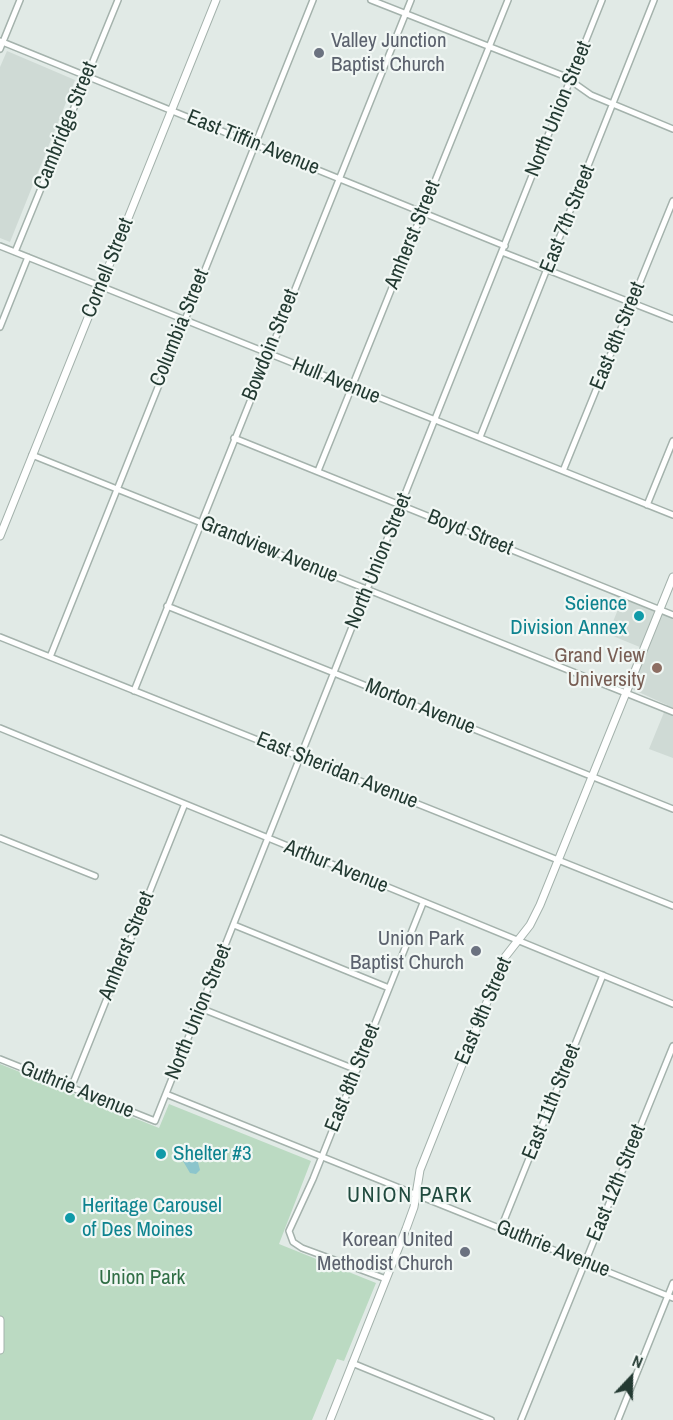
<!DOCTYPE html>
<html>
<head>
<meta charset="utf-8">
<style>
  body { margin:0 }
  #map { position:relative; width:673px; height:1420px; overflow:hidden; background:#e1eae6; font-family:"Archivo Narrow",sans-serif }
  canvas { display:block }
  .north { position:absolute; left:601px; top:1348px; width:60px; height:60px; -webkit-text-stroke:4px #f1f7f4; paint-order:stroke; rotate:22deg; font-size:16px; font-weight:700; line-height:24px; text-align:center; color:#233a32 }
  .north::after { content:''; display:block; margin:auto; width:21px; height:27px; background:#233a32; clip-path:polygon(50% 0,100% 100%,50% 72%,0 100%) }
</style>
</head>
<body>
<div id="map">
<canvas width="673" height="1420"></canvas>
<div class="north">N</div>
</div>
<script>
const c = document.querySelector('canvas').getContext('2d');
c.lineJoin = 'round';
function fillPath(path, color) {
  c.fillStyle = color;
  c.fill(path, 'evenodd');
}
function shape(rows) {
  const path = new Path2D();
  for (const r of rows) {
    path.moveTo(r[0], r[1]);
    for (let i = 2; i < r.length; i += 2) path.lineTo(r[i], r[i + 1]);
  }
  return path;
}
function trace(path, color, width, dash) {
  c.strokeStyle = color;
  c.lineWidth = width;
  c.lineCap = dash ? 'butt' : 'round';
  c.setLineDash(dash || []);
  c.stroke(path);
}
function write(font, color, halo, rows, align = 'center') {
  c.font = font + ' "Archivo Narrow",sans-serif';
  c.lineWidth = 4.5;
  c.setLineDash([]);
  c.textBaseline = 'middle';
  c.strokeStyle = halo;
  c.fillStyle = color;
  for (const [text, x, y, turn = 0] of rows) {
    c.save();
    c.translate(x, y);
    c.rotate((+turn || 0) * Math.PI / 180);
    c.textAlign = isNaN(turn) ? turn : align;
    if (halo) c.strokeText(text, 0, 0);
    c.fillText(text, 0, 0);
    c.restore();
  }
}
const built = shape([
  [7,51,75,80,10,242,0,238,0,67],
  [673,577,673,588,663,613,673,618,673,758,649,749,667,705,632,689,647,650,608,634,623,597,659,612]
]);
const green = shape([
  [0,1064,159,1128,169,1104,311,1161,279,1244,376,1283,344,1361,337,1359,312,1420,0,1420]
]);
const water = shape([
  [187,1151,196,1155,200,1170,196,1174,190,1173,183,1161,182,1156]
]);
const minor = shape([
  [371,0,564,76,591,95,673,129],
  [0,41,505,246],
  [0,49,20,0],
  [0,246,673,515],
  [15,252,118,0],
  [502,252,673,319],
  [0,327,28,257],
  [480,437,654,0],
  [234,438,673,615],
  [32,455,673,712],
  [318,471,508,0],
  [563,471,673,201],
  [647,505,673,441],
  [167,606,673,809],
  [0,637,673,906],
  [50,657,313,0],
  [134,691,411,0],
  [0,728,673,1004],
  [0,838,95,876],
  [234,925,389,988],
  [200,1008,357,1070],
  [0,1059,155,1121,602,0],
  [71,1088,184,806],
  [166,1094,673,1298],
  [501,1228,603,975],
  [386,1279,302,1248,293,1242,289,1231,313,1179,423,903],
  [352,1363,491,1420],
  [521,1420,673,1046],
  [618,1420,673,1283]
]);
const tertiary = shape([
  [0,536,216,0],
  [0,1320,0,1350],
  [330,1420,406,1229,414,1207,420,1170,483,1012,505,957,530,925,540,905,673,577]
]);
const markers = [
  [319,53,6,"#6b7280"],
  [639,616,6,"#0f9aa8"],
  [657,668,6,"#8d6e63"],
  [476,951,6,"#6b7280"],
  [161,1154,6,"#0f9aa8"],
  [70,1218,6,"#0f9aa8"],
  [465,1252,6,"#6b7280"]
];
const worshipNames = [
  ["Valley Junction",331,41,"left"],
  ["Baptist Church",331,65,"left"],
  ["Union Park",464,939],
  ["Baptist Church",464,963],
  ["Korean United",453,1240],
  ["Methodist Church",453,1264]
];
const streetNames = [
  ["North Union Street",559,109,-68],
  ["Cambridge Street",66,126,-68],
  ["East Tiffin Avenue",253,143,22],
  ["East 7th Street",568,219,-68],
  ["Amherst Street",413,235,-68],
  ["Cornell Street",108,268,-68],
  ["Columbia Street",180,328,-68],
  ["East 8th Street",618,336,-68],
  ["Bowdoin Street",271,345,-68],
  ["Hull Avenue",336,381,22],
  ["Boyd Street",470,533,22],
  ["Grandview Avenue",269,550,22],
  ["North Union Street",379,561,-68],
  ["Morton Avenue",420,707,22],
  ["East Sheridan Avenue",337,771,22],
  ["Arthur Avenue",336,867,22],
  ["Amherst Street",127,946,-68],
  ["East 9th Street",484,1011,-67],
  ["North Union Street",199,1012,-68],
  ["East 8th Street",353,1078,-68],
  ["Guthrie Avenue",77,1090,22],
  ["East 11th Street",552,1102,-68],
  ["East 12th Street",617,1183,-68],
  ["Guthrie Avenue",553,1249,22]
];
const cultureNames = [
  ["Science",627,604,"right"],
  ["Division Annex",627,628,"right"],
  ["Shelter #3",173,1154],
  ["Heritage Carousel",82,1206],
  ["of Des Moines",82,1230]
];
const educationNames = [
  ["Grand View",645,656],
  ["University",645,680]
];
const parkNames = [
  ["Union Park",142,1278]
];
const neighbourhoodNames = [
  ["UNION PARK",410,1196]
];
fillPath(built, '#cfdad5');
fillPath(green, '#bbdac2');
fillPath(water, '#8cc5cc');
trace(minor, '#a4b2ac', 8);
trace(tertiary, '#a4b2ac', 9);
trace(minor, '#fff', 5);
trace(tertiary, '#fff', 7);
for (const [x, y, r, color] of markers) {
  const dot = new Path2D();
  dot.arc(x, y, r, 0, 2 * Math.PI);
  c.fillStyle = color;
  c.fill(dot);
  trace(dot, '#f1f7f4', 2);
}
write('21px', '#5b616d', '#f1f7f4', worshipNames, 'right');
write('21px', '#233a32', '#f1f7f4', streetNames);
write('21px', '#0d838f', '#f1f7f4', cultureNames, 'left');
write('21px', '#785e54', '#f1f7f4', educationNames, 'right');
write('21px', '#306e45', '#f1f7f4', parkNames);
c.letterSpacing = '1.5px';
write('22px', '#204a3e', '#f1f7f4', neighbourhoodNames);
c.letterSpacing = '0px';
</script>
</body>
</html>
